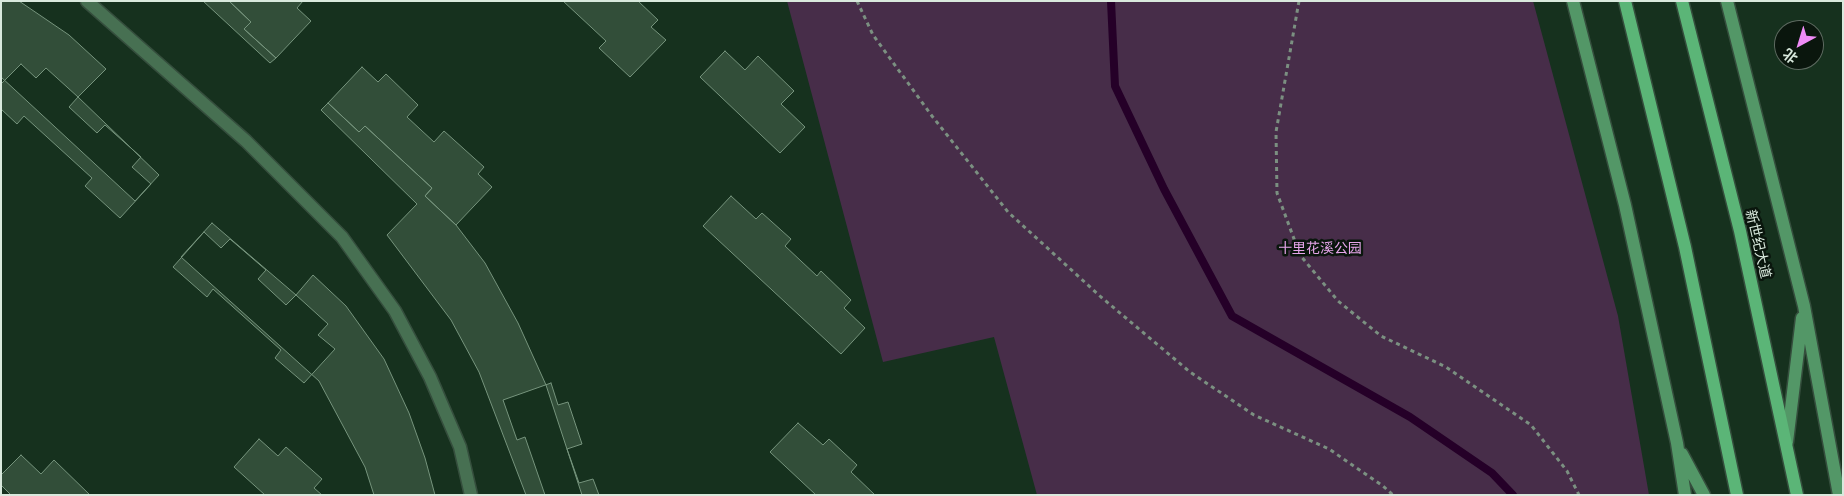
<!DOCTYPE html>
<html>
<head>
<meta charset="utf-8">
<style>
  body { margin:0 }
  #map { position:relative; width:1844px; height:496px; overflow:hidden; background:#16311e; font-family:"Asap Condensed","Noto Sans SC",sans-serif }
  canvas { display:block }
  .frame { position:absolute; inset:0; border:2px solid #d9e9dd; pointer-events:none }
  .north { position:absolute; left:1774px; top:20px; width:50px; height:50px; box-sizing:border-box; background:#0a160d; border:1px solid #5d6a60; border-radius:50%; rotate:219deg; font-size:14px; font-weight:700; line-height:20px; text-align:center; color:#d9e9dd }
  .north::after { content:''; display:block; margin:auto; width:18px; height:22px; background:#ef8bf6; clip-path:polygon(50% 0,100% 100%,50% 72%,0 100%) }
</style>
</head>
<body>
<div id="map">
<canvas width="1844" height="496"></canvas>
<div class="frame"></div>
<div class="north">北</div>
</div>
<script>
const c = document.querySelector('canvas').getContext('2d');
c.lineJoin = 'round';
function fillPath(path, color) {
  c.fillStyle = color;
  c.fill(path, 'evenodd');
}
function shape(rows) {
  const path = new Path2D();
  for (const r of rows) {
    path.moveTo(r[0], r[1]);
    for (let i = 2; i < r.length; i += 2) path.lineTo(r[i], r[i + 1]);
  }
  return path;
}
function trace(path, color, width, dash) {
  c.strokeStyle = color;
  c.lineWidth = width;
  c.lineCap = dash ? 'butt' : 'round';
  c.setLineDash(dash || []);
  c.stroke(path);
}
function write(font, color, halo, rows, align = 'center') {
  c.font = font + ' "Asap Condensed","Noto Sans SC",sans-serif';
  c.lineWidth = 5;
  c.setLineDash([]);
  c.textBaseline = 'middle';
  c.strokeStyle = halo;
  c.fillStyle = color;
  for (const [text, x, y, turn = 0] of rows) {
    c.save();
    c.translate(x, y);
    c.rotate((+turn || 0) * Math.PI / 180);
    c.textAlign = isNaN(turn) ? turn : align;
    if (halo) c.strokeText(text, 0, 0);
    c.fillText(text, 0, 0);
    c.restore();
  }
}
const green = shape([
  [787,1,1533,1,1618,316,1649,495,1037,495,994,337,883,362]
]);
const stream = shape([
  [1111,1,1115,86,1164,189,1232,316,1410,417,1492,473,1513,495]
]);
const building = shape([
  [1,1,19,1,69,35,106,69,78,97,159,175,135,201,1,77,1,1],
  [203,1,229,1,251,22,244,29,276,58,270,63,203,1],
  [229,1,303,1,297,8,311,21,276,58,244,29,251,22,229,1],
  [563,1,638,1,658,20,651,27,666,40,630,77,599,48,606,41,563,1],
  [725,51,745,70,758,56,794,91,781,104,805,127,780,153,700,77,725,51],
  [21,64,36,78,46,68,78,97,69,107,97,133,105,125,141,157,132,167,151,184,120,218,85,186,92,178,24,116,17,124,1,109,1,84,21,64],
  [362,67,378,82,386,74,418,105,407,117,434,142,444,131,484,167,478,174,492,187,456,225,425,196,432,188,365,126,359,132,328,103,362,67],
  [328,103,359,132,365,126,432,188,425,196,456,225,485,263,518,323,546,385,582,495,526,495,479,372,451,320,387,235,417,204,321,110,328,103],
  [731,196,756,219,762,213,791,239,785,246,817,276,821,271,851,300,844,308,865,328,841,354,703,226,731,196],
  [212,223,296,295,313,275,346,306,384,359,409,413,425,458,435,495,374,495,365,467,319,381,181,257,212,223],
  [204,232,221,248,230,239,266,270,258,279,286,305,296,295,328,324,318,335,335,349,304,383,275,358,281,350,213,289,207,297,173,267,204,232],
  [551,383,558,405,568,402,582,444,567,449,579,483,593,479,599,495,545,495,525,437,517,440,503,400,551,383],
  [798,423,823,445,829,439,857,465,851,472,875,495,816,495,770,452,798,423],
  [259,439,278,456,286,447,322,479,314,488,322,495,265,495,234,467,259,439],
  [21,455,41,474,54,460,90,495,11,495,1,485,1,475,21,455]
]);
const path = shape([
  [857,1,873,35,932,116,1008,212,1101,297,1190,372,1254,415,1329,449,1383,486,1393,495],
  [1299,1,1276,132,1277,193,1300,255,1338,301,1381,336,1446,367,1531,425,1567,471,1579,495]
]);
const street = shape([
  [87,1,246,141,342,237,395,311,430,377,460,447,471,495]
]);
const secondary = shape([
  [1573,1,1625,205,1677,443,1685,495],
  [1727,1,1804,306,1839,495],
  [1787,442,1802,318],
  [1682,454,1704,495]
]);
const primary = shape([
  [1625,1,1685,247,1737,495],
  [1682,1,1740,231,1797,495]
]);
const streetNames = [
  ["新世纪大道",1758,244,77]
];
const parkNames = [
  ["十里花溪公园",1320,249]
];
fillPath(green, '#472d49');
trace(stream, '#250028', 8);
fillPath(building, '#324e39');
trace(building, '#76947d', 1);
trace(street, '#354e3d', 15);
trace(secondary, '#354e3d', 15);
trace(primary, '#354e3d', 15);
trace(path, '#7b9081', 3, [4, 4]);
trace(street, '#477052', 12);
trace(secondary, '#539767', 12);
trace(primary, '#5bb577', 12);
write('14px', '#d9e9dd', '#0a160d', streetNames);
write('14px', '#e6a5ea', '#0a160d', parkNames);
</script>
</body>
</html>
